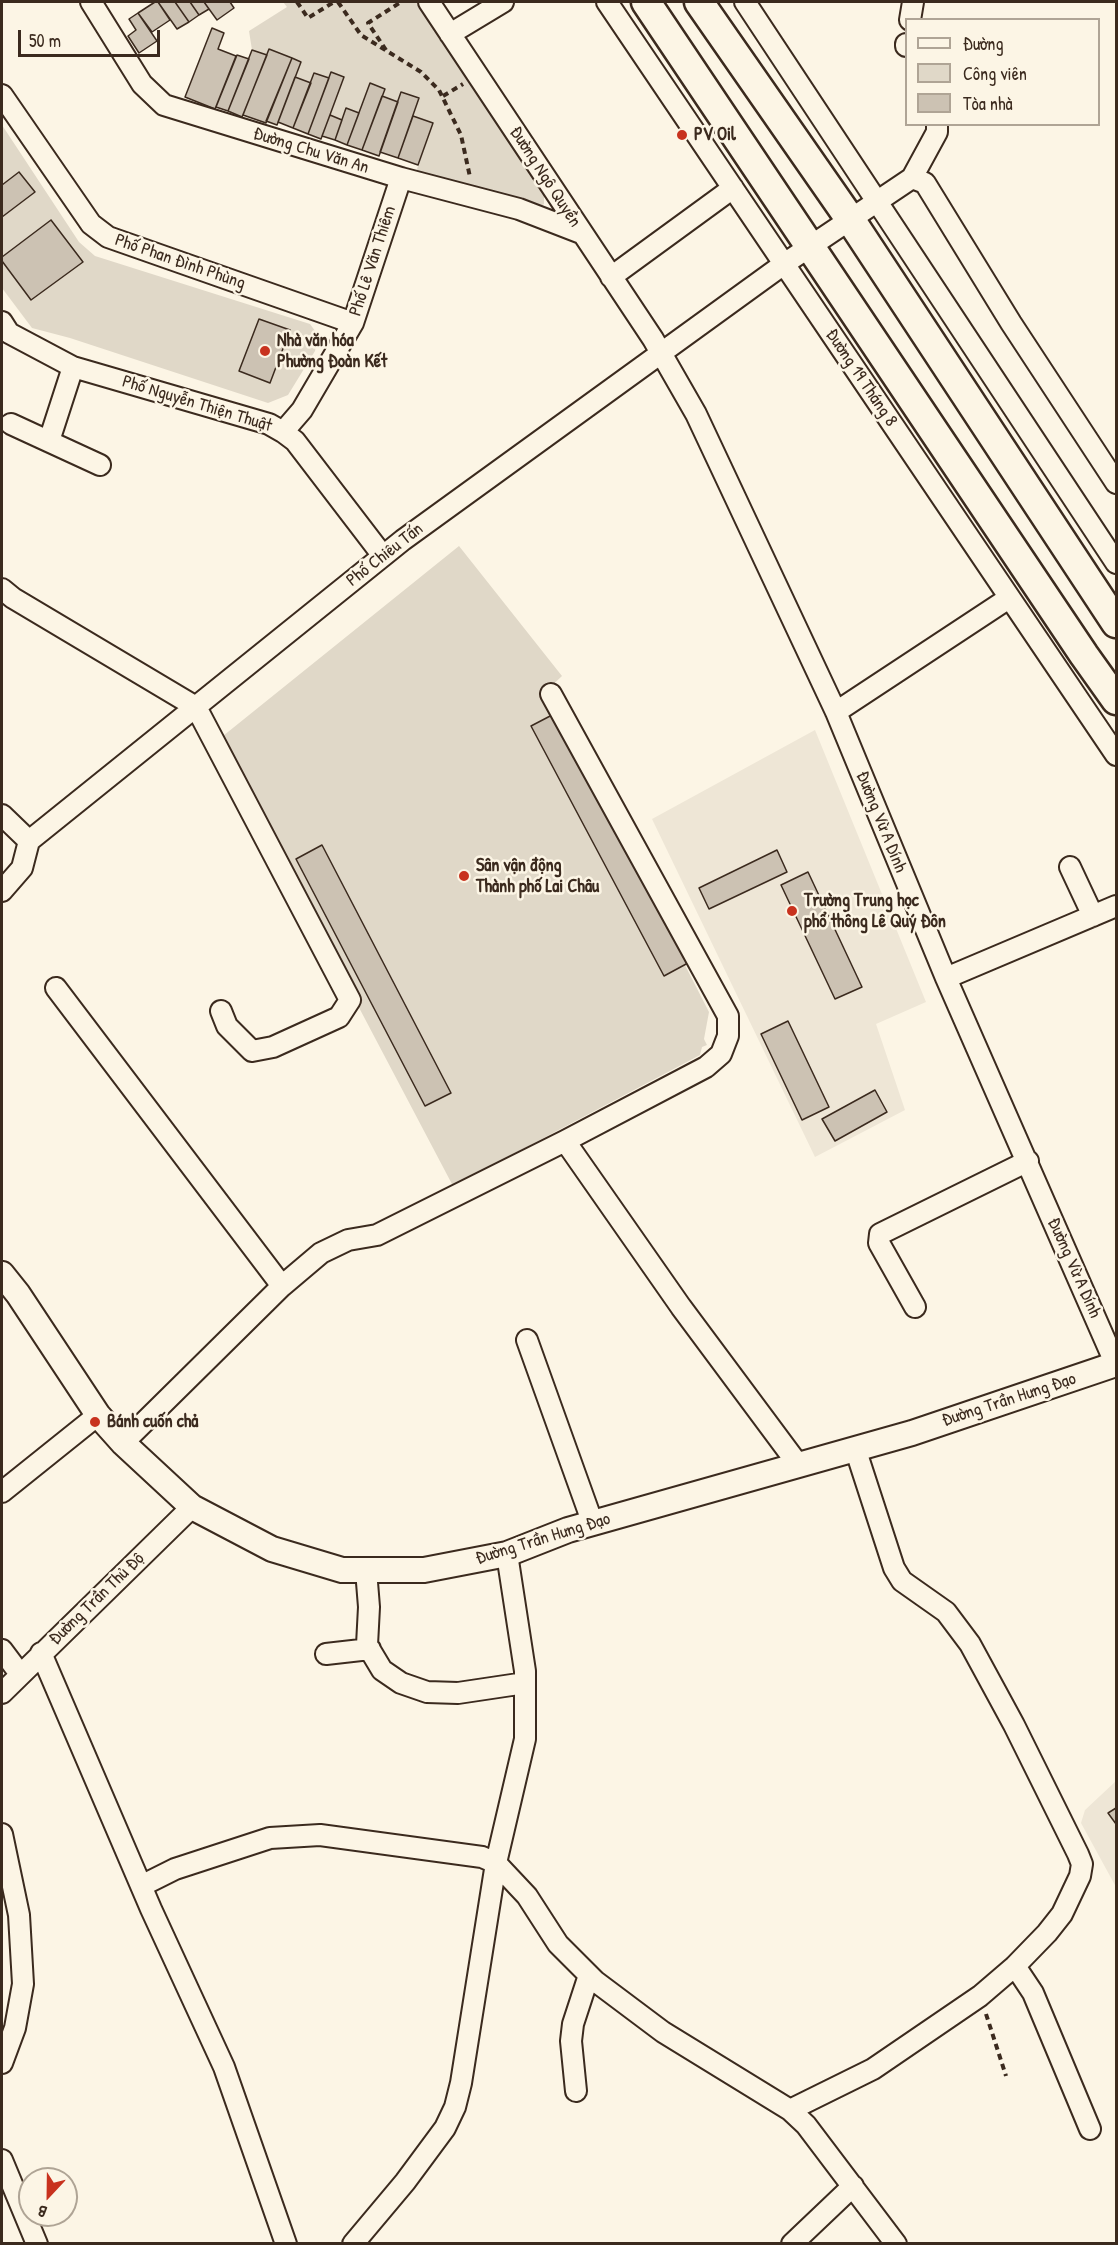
<!DOCTYPE html>
<html>
<head>
<meta charset="utf-8">
<style>
  body { margin:0 }
  #map { position:relative; width:1118px; height:2245px; overflow:hidden; background:#fcf5e5; font-family:"Patrick Hand",sans-serif }
  canvas { display:block }
  .frame { position:absolute; inset:0; border:3px solid #3b2a1e; pointer-events:none }
  .legend { position:absolute; left:905px; top:18px; width:195px; height:108px; box-sizing:border-box; background:#fcf5e5; border:2px solid #afa495; margin:0; padding:8px 10px; list-style:none; font-size:18px; color:#3b2a1e }
  .legend li { display:flex; align-items:center; gap:12px; height:30px }
  .legend b { width:30px; border:2px solid #afa495 }
  .north { position:absolute; left:18px; top:2167px; width:60px; height:60px; box-sizing:border-box; background:#fcf5e5; border:2px solid #afa495; border-radius:50%; rotate:202deg; font-size:16px; font-weight:700; line-height:24px; text-align:center; color:#3b2a1e }
  .north::after { content:''; display:block; margin:auto; width:21px; height:27px; background:#c8321e; clip-path:polygon(50% 0,100% 100%,50% 72%,0 100%) }
  .scale { position:absolute; left:18px; top:30px; width:142px; height:27px; box-sizing:border-box; border:3px solid #3b2a1e; border-top:0; padding-left:8px; font-size:18px; line-height:21px; white-space:nowrap; color:#3b2a1e; -webkit-text-stroke:4px #fcf5e5; paint-order:stroke }
</style>
</head>
<body>
<div id="map">
<canvas width="1118" height="2245"></canvas>
<div class="frame"></div>
<ul class="legend">
<li><b style="height:8px;background:#fcf5e5"></b>Đường</li>
<li><b style="height:16px;background:#e0d8c8"></b>Công viên</li>
<li><b style="height:16px;background:#ccc2b3"></b>Tòa nhà</li>
</ul>
<div class="north">B</div>
<div class="scale">50 m</div>
</div>
<script>
const c = document.querySelector('canvas').getContext('2d');
c.lineJoin = 'round';
function fillPath(path, color) {
  c.fillStyle = color;
  c.fill(path, 'evenodd');
}
function shape(rows) {
  const path = new Path2D();
  for (const r of rows) {
    path.moveTo(r[0], r[1]);
    for (let i = 2; i < r.length; i += 2) path.lineTo(r[i], r[i + 1]);
  }
  return path;
}
function trace(path, color, width, dash) {
  c.strokeStyle = color;
  c.lineWidth = width;
  c.lineCap = dash ? 'butt' : 'round';
  c.setLineDash(dash || []);
  c.stroke(path);
}
function write(font, color, halo, rows, align = 'center') {
  c.font = font + ' "Patrick Hand",sans-serif';
  c.lineWidth = 5;
  c.setLineDash([]);
  c.textBaseline = 'middle';
  c.strokeStyle = halo;
  c.fillStyle = color;
  for (const [text, x, y, turn = 0] of rows) {
    c.save();
    c.translate(x, y);
    c.rotate((+turn || 0) * Math.PI / 180);
    c.textAlign = isNaN(turn) ? turn : align;
    if (halo) c.strokeText(text, 0, 0);
    c.fillText(text, 0, 0);
    c.restore();
  }
}
const built = shape([
  [815,730,926,1002,876,1024,905,1110,815,1157,652,819],
  [1116,1781,1116,1887,1081,1823,1085,1810]
]);
const green = shape([
  [283,2,418,2,544,194,544,204,540,207,416,172,433,123,413,116,419,98,402,92,398,102,382,96,359,113,346,109,342,120,330,115,344,76,331,72,329,78,315,73,311,83,295,77,301,62,270,49,267,55,252,50,249,31,287,7],
  [2,125,79,242,95,256,310,324,318,335,315,351,288,395,268,403,70,338,32,328,2,288],
  [459,546,562,676,545,692,709,1012,704,1039,707,1045,702,1047,700,1055,453,1186,218,740]
]);
const building = shape([
  [155,2,158,2,170,20,152,32,138,13,155,2],
  [158,2,175,2,189,22,177,29,158,2],
  [175,2,190,2,199,15,189,22,175,2],
  [190,2,204,2,209,9,199,15,190,2],
  [204,2,230,2,234,8,217,20,204,2],
  [138,13,157,41,139,53,128,36,136,30,129,19,138,13],
  [212,28,224,33,218,49,236,56,215,109,185,97,212,28],
  [269,49,292,58,266,123,243,115,269,49],
  [252,50,267,55,242,117,228,111,252,50],
  [237,55,249,59,228,111,216,107,237,55],
  [292,58,301,62,277,125,266,121,292,58],
  [331,72,344,77,321,139,308,134,331,72],
  [314,73,329,78,308,134,293,128,314,73],
  [295,77,311,83,293,128,278,122,295,77],
  [370,83,385,89,362,150,347,145,370,83],
  [401,92,419,98,398,158,380,152,401,92],
  [382,96,398,102,379,156,362,150,382,96],
  [346,108,359,113,347,145,335,140,346,108],
  [330,115,342,120,335,140,322,136,330,115],
  [413,116,433,123,418,165,398,158,413,116],
  [19,172,35,192,2,217,2,185,19,172],
  [51,220,83,262,31,300,2,261,2,257,51,220],
  [259,319,290,330,270,383,239,371,259,319],
  [554,714,688,963,664,976,531,726,554,714],
  [322,845,451,1093,425,1106,296,859,322,845],
  [777,850,787,872,709,909,699,888,777,850],
  [808,872,862,987,835,999,781,885,808,872],
  [788,1021,829,1107,802,1120,761,1034,788,1021],
  [875,1090,887,1112,835,1141,822,1119,875,1090],
  [1116,1808,1116,1824,1108,1813,1116,1808]
]);
const path = shape([
  [297,2,308,18,334,2],
  [338,2,361,35,421,72,439,90,461,135,470,177],
  [386,50,368,23,401,2],
  [443,96,463,84],
  [986,2014,1006,2076]
]);
const minor = shape([
  [91,2,142,84,164,105,401,178,519,209,581,233],
  [429,2,653,339,696,414,836,712,946,978,1116,1365],
  [607,2,1116,755],
  [745,2,1116,563],
  [910,20,913,2],
  [450,34,503,2],
  [906,44,906,46],
  [2,95,91,224,108,237,353,323],
  [912,178,937,132,937,124],
  [611,277,733,188],
  [2,322,9,333,73,367,269,424,283,432,295,441,383,556],
  [11,424,100,465],
  [283,432,302,410,353,323,401,178],
  [49,441,73,367],
  [2,589,13,598,196,707,350,1000,339,1017,273,1047,252,1051,227,1026,221,1011],
  [836,712,1009,598],
  [2,815,29,841,403,540,784,264,912,178,925,183,1011,323,1116,483],
  [1070,867,1093,916],
  [2,891,22,868,29,841],
  [946,978,1116,906],
  [56,988,282,1286],
  [565,1141,681,1307,797,1463],
  [915,1307,879,1243,880,1234,1028,1161],
  [527,1340,593,1524],
  [123,1443,282,1286,321,1253,348,1240,377,1235,565,1141,706,1067,721,1054,728,1036,728,1016,551,694],
  [2,1492,98,1415],
  [366,1570,369,1607,367,1645,382,1670,401,1683,427,1692,458,1693,525,1683],
  [2,1650,20,1674],
  [41,1653,151,1909,224,2067,286,2244],
  [326,1654,370,1649],
  [2,1693,192,1507],
  [2,1834,19,1915,23,1984,15,2028,2,2063],
  [141,1886,175,1869,270,1838,320,1835,482,1857,496,1863,527,1896,558,1944,595,1981,663,2032,790,2110,806,2125,896,2244],
  [1015,1966,1033,1993,1090,2129],
  [576,2091,571,2041,573,2024,589,1975],
  [790,2110,873,2069,980,1996,1015,1966,1047,1933,1062,1914,1080,1876,1082,1864,1078,1854,1014,1725,970,1644,946,1612,902,1581,894,1568,855,1448],
  [2,2160,37,2244],
  [353,2244,405,2182,445,2128,455,2107,461,2083,496,1863,525,1739,525,1671,507,1554],
  [792,2244,853,2186]
]);
const major = shape([
  [2,1274,18,1294,98,1415,123,1443,192,1507,272,1549,342,1570,424,1570,507,1554,568,1530,912,1433,1116,1364]
]);
const highway = shape([
  [646,2,1084,655,1116,700],
  [699,2,850,219,1116,623]
]);
const markers = [
  [682,135,6,"#c8321e"],
  [265,351,6,"#c8321e"],
  [464,876,6,"#c8321e"],
  [792,911,6,"#c8321e"],
  [95,1422,6,"#c8321e"]
];
const poiNames = [
  ["PV Oil",694,135],
  ["Nhà văn hóa",277,341],
  ["Phường Đoàn Kết",277,362],
  ["Sân vận động",476,866],
  ["Thành phố Lai Châu",476,887],
  ["Trường Trung học",804,901],
  ["phổ thông Lê Quý Đôn",804,922],
  ["Bánh cuốn chả",107,1422]
];
const streetNames = [
  ["Đường Chu Văn An",311,151,17],
  ["Đường Ngô Quyền",545,177,57],
  ["Phố Lê Văn Thiêm",373,261,-72],
  ["Phố Phan Đình Phùng",180,262,19],
  ["Đường 19 Tháng 8",861,378,56],
  ["Phố Nguyễn Thiện Thuật",197,404,17],
  ["Phố Chiêu Tấn",385,555,-38],
  ["Đường Vừ A Dính",881,822,68],
  ["Đường Vừ A Dính",1074,1268,66],
  ["Đường Trần Hưng Đạo",1009,1400,-18],
  ["Đường Trần Hưng Đạo",543,1539,-17],
  ["Đường Trần Thủ Độ",97,1599,-44]
];
fillPath(built, '#eee6d6');
fillPath(green, '#e0d8c8');
fillPath(building, '#ccc2b3');
trace(building, '#3b2a1e', 1.5);
trace(minor, '#3b2a1e', 24);
trace(major, '#3b2a1e', 28);
trace(highway, '#3b2a1e', 33);
trace(path, '#3b2a1e', 4, [6, 4.5]);
trace(minor, '#fcf5e5', 20);
trace(major, '#fcf5e5', 24);
trace(highway, '#fcf5e5', 28);
for (const [x, y, r, color] of markers) {
  const dot = new Path2D();
  dot.arc(x, y, r, 0, 2 * Math.PI);
  c.fillStyle = color;
  c.fill(dot);
  trace(dot, '#fcf5e5', 2);
}
write('bold 18px', '#3b2a1e', '#fcf5e5', poiNames, 'left');
write('18px', '#3b2a1e', '#fcf5e5', streetNames);
</script>
</body>
</html>
